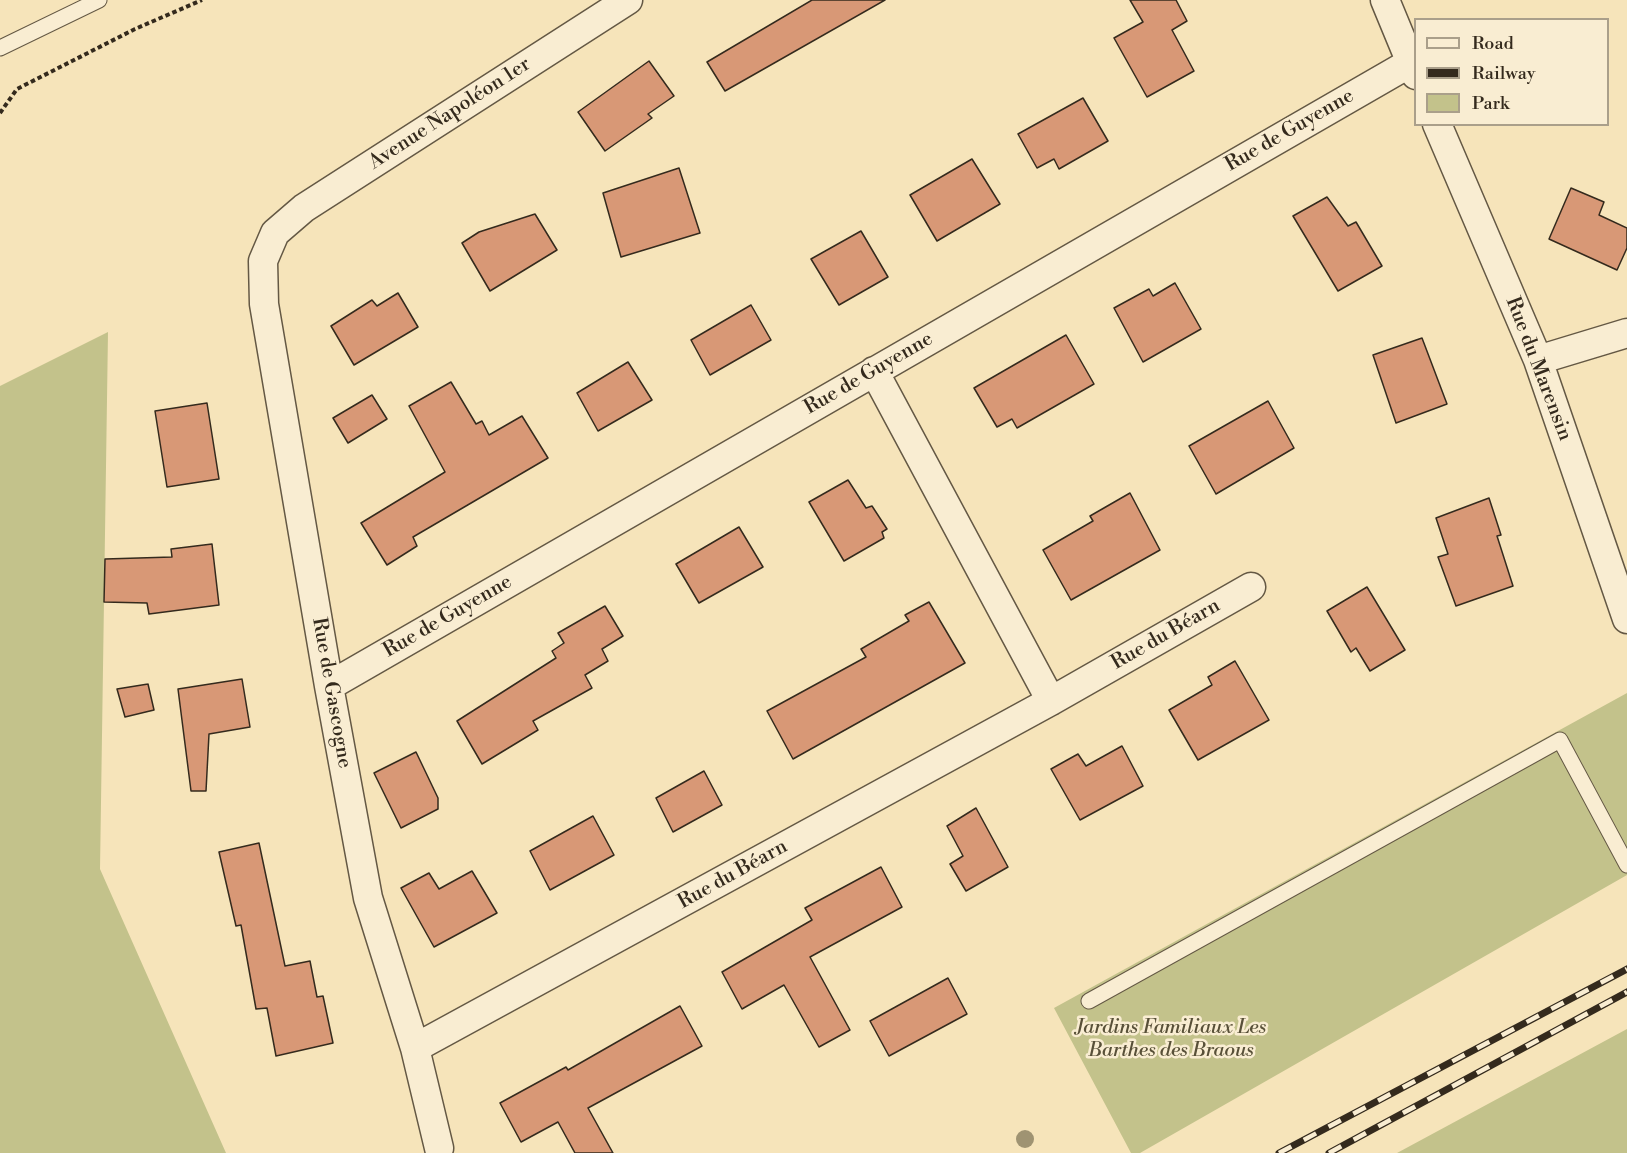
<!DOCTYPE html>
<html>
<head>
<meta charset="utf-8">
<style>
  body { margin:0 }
  #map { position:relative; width:1627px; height:1153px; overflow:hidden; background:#f6e4ba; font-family:"Libre Bodoni",serif }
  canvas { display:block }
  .legend { position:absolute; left:1414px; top:18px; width:195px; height:108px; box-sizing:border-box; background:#f9edd2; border:2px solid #aa9f8a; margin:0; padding:8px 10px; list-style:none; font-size:18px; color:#342a1d }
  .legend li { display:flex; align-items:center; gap:12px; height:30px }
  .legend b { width:30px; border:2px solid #aa9f8a }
</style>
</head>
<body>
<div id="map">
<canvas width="1627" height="1153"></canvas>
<ul class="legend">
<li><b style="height:8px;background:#f9edd2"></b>Road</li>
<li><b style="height:8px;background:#342a1d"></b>Railway</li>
<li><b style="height:16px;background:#c3c28b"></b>Park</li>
</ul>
</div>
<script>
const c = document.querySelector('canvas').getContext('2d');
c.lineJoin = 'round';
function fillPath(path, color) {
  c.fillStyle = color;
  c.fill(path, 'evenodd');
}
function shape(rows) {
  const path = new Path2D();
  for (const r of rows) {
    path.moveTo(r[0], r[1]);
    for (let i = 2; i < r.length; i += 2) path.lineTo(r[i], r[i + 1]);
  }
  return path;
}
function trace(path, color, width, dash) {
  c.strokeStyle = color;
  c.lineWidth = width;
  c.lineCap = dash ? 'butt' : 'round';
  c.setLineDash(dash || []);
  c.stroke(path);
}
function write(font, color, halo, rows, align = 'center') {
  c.font = font + ' "Libre Bodoni",serif';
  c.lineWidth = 5;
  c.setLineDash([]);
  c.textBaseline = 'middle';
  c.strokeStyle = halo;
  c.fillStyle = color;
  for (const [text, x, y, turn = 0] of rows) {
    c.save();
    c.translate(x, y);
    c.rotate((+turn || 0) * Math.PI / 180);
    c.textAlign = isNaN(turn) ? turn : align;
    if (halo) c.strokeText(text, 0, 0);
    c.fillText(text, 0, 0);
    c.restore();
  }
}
const green = shape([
  [108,332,100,869,226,1153,0,1153,0,386],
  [1627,693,1627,875,1140,1153,1131,1153,1054,1008],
  [1627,1029,1627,1153,1397,1153]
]);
const building = shape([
  [812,0,885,0,725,91,707,62,812,0],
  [1130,0,1176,0,1187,21,1172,30,1194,71,1147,97,1114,38,1143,22,1130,0],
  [649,61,674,96,648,114,652,118,605,151,578,112,649,61],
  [1083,98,1108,141,1059,169,1054,159,1037,168,1018,134,1083,98],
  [972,159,1000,204,937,241,910,195,972,159],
  [679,168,700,233,621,257,603,193,679,168],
  [1571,188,1604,202,1599,215,1627,228,1627,248,1617,270,1549,239,1571,188],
  [1327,197,1348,226,1356,222,1382,266,1338,291,1293,216,1327,197],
  [535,214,557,250,490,291,462,243,479,232,535,214],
  [861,231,888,277,839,305,811,259,861,231],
  [1175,283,1201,329,1143,362,1114,308,1149,289,1153,296,1175,283],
  [398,293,418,327,354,365,331,326,372,300,377,306,398,293],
  [751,305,771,340,710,375,691,340,751,305],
  [1066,335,1094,384,1017,428,1012,419,997,427,974,388,1066,335],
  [1422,338,1447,404,1396,423,1373,355,1422,338],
  [628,362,652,400,598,431,577,393,628,362],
  [451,382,476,424,482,421,489,435,522,416,548,458,413,537,417,546,387,565,361,523,445,472,409,406,451,382],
  [372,395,387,419,348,443,333,418,372,395],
  [1268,401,1294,448,1216,494,1189,446,1268,401],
  [207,403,219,479,167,487,155,411,207,403],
  [848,480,866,508,872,506,887,529,882,532,884,538,844,561,809,502,848,480],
  [1130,493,1160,550,1071,600,1043,550,1093,521,1090,516,1130,493],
  [1489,498,1501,535,1497,536,1513,586,1456,606,1438,557,1448,554,1436,518,1489,498],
  [739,527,763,567,699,603,676,564,739,527],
  [212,544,219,605,149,614,147,603,104,602,105,559,172,557,171,549,212,544],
  [1367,587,1405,650,1370,671,1356,648,1351,652,1327,611,1367,587],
  [929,602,965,663,793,759,767,711,866,657,861,649,909,621,905,615,929,602],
  [605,606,623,636,602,649,608,661,585,675,592,688,533,721,538,730,482,764,457,721,556,658,552,651,564,643,558,633,605,606],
  [1235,661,1269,720,1198,760,1169,710,1212,685,1208,677,1235,661],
  [242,679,250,727,209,734,206,791,191,791,178,689,242,679],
  [148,684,154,710,125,717,117,689,148,684],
  [1122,746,1143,786,1080,820,1051,769,1078,754,1086,766,1122,746],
  [416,752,438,798,438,809,401,828,374,773,416,752],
  [704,771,722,805,673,832,656,798,704,771],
  [976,808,1008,867,966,891,950,864,963,856,947,826,976,808],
  [593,816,614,855,550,890,530,851,593,816],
  [259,843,285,966,310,961,317,997,323,996,333,1043,276,1056,267,1008,256,1009,241,925,236,926,219,852,259,843],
  [881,867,902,907,810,957,850,1030,819,1047,784,985,742,1009,722,972,812,920,805,908,881,867],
  [472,871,497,913,434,947,401,888,429,873,439,889,472,871],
  [948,978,967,1014,889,1056,870,1021,948,978],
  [680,1006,702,1046,588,1108,613,1153,575,1153,558,1122,521,1142,500,1103,566,1067,568,1070,680,1006]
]);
const path = shape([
  [0,113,17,89,135,29,202,0]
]);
const service = shape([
  [0,48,99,0],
  [1089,1001,1560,740,1627,865]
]);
const minor = shape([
  [1385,0,1416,75],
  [1437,124,1538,360,1627,619],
  [1538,360,1627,333],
  [874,371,1051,701],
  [329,686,1410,63],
  [415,1048,1051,701,1251,587],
  [439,1148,415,1048,368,898,329,686,264,304,263,261,275,233,304,208,628,0]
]);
const rail = shape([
  [1279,1153,1627,969],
  [1329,1153,1627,992]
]);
const trees = [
  [1025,1139]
];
const streetNames = [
  ["Avenue Napoléon 1er",450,114,-33],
  ["Rue de Guyenne",1290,131,-30],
  ["Rue du Marensin",1538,369,69],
  ["Rue de Guyenne",869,374,-30],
  ["Rue de Guyenne",448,617,-30],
  ["Rue du Béarn",1166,635,-30],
  ["Rue de Gascogne",331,693,80],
  ["Rue du Béarn",733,875,-29]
];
const parkNames = [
  ["Jardins Familiaux Les",1171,1028],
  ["Barthes des Braous",1171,1051]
];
fillPath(green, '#c3c28b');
fillPath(building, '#d89876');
trace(building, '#342a1d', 1.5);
trace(service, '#645844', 17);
trace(minor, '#645844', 31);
trace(path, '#342a1d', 4, [4.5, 3]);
trace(service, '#f9edd2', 15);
trace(minor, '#f9edd2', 28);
trace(rail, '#342a1d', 7);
trace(rail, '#f9edd2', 4.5, [14]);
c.fillStyle = '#9f9372';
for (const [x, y] of trees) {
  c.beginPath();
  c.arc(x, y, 9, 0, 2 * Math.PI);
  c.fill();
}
write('20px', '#342a1d', '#f9edd2', streetNames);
write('italic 20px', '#585038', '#f9edd2', parkNames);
</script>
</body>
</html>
